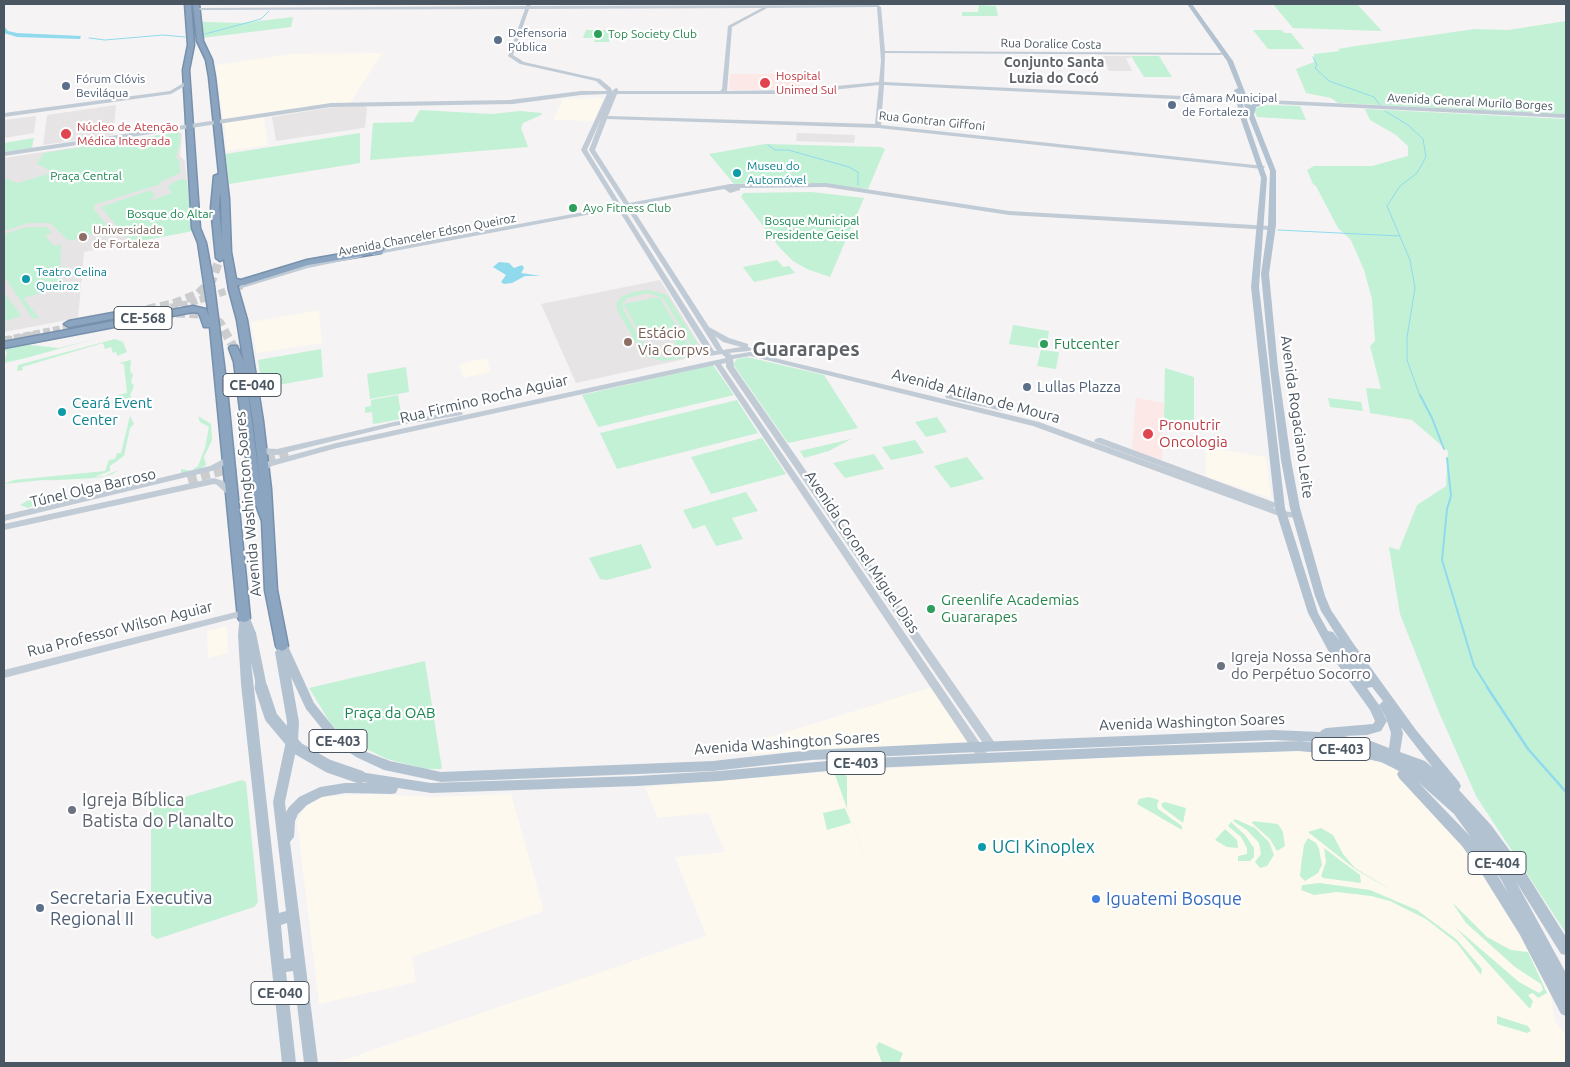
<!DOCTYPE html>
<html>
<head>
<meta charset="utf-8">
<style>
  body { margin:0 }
  #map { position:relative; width:1570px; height:1067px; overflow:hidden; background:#f5f3f3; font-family:Ubuntu,sans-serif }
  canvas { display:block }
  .frame { position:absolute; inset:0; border:5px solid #4a5661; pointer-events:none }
</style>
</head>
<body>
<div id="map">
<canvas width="1570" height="1067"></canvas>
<div class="frame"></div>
</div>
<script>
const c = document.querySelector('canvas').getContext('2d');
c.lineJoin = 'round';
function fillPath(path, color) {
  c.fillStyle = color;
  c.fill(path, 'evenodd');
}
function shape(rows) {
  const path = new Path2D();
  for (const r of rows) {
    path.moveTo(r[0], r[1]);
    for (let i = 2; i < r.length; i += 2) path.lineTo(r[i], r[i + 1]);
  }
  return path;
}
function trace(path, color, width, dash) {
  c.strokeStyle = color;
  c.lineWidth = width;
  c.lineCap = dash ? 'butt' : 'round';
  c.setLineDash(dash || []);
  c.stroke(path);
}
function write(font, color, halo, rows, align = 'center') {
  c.font = font + ' Ubuntu,sans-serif';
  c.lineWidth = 4.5;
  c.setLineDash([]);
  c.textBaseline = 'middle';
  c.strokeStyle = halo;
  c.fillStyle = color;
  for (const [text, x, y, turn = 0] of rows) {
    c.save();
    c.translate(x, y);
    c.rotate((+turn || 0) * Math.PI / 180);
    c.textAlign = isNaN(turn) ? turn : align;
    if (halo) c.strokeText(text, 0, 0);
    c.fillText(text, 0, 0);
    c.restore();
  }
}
const commercial = shape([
  [382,53,351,102,227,119,223,118,216,65,291,54],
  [563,99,601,98,603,99,594,121,553,120],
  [264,117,268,145,226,151,225,123],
  [319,310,322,343,257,353,251,322],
  [486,358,491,372,463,378,459,364],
  [1205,447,1266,457,1271,498,1208,477,1206,475],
  [227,626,228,653,208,658,207,631],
  [932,687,968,742,753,754,746,750,751,743],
  [1300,751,1354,756,1393,766,1459,839,1510,911,1549,986,1555,1022,1566,1035,1566,1063,335,1063,706,936,675,857,725,852,708,813,658,818,645,787,801,774,990,762],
  [372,794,434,797,511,794,544,911,412,957,416,982,319,1004,297,822,305,807,320,797]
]);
const education = shape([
  [1103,56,1130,56,1131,58,1126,58,1132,71,1109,71],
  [116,105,113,135,43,145,47,115],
  [364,106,367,107,365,127,363,128,276,141,272,117,334,107],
  [36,116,34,133,4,138,4,120],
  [179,132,182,134,180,156,185,161,192,231,84,252,78,318,4,332,4,158],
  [797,133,855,135,854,143,796,141],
  [660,280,705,353,703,355,576,383,541,304]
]);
const medical = shape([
  [730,74,808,74,809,79,801,79,801,89,729,90],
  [1136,398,1164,403,1162,460,1132,450]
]);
const green = shape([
  [1273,4,1357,4,1382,31,1293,28],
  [979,5,996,6,998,16,962,16,962,12,978,12],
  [293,17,291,27,202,38,203,26,201,23,203,22,242,23],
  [1566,21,1566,114,1338,103,1331,98,1306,93,1296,69,1314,62,1314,54,1340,51,1338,49,1356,46,1475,29,1508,30],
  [586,30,612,30,609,42,594,42,595,38,583,38],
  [1253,30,1282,30,1284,33,1291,33,1304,49,1268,49],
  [1159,56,1172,77,1144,77,1131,56],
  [1264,105,1300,106,1306,120,1257,117,1254,109],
  [1365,109,1566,119,1566,933,1476,796,1438,710,1400,614,1389,547,1399,550,1417,505,1446,486,1448,451,1412,420,1370,413,1366,388,1381,389,1370,346,1375,341,1372,299,1364,270,1351,240,1338,228,1316,186,1313,184,1307,170,1314,166,1372,166,1408,156,1408,146,1396,135,1370,120],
  [420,110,492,114,520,111,542,113,541,115,523,123,521,128,528,147,370,160,373,123,413,122],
  [179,132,180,142,176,158,179,160,180,173,160,182,161,184,96,204,93,208,110,229,69,241,50,223,29,223,4,231,4,178,18,183,54,172,37,164,44,153],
  [360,133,360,163,229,184,225,154],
  [34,138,32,148,4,152,4,143],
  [765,144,881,147,885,149,868,189,792,182,734,184,709,154],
  [180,179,187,180,192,231,131,243,101,207,150,190,155,195,148,201,172,193,168,186],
  [812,192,864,198,830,277,807,269,793,261,780,248,741,197,743,193],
  [27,227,46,227,52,232,45,236,54,246,61,244,60,277,56,289,23,298,39,318,33,319,4,276,4,234],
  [777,260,783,267,789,266,795,273,754,282,743,267],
  [649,290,667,295,695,340,697,343,693,351,684,358,663,361,644,356,617,310,617,302,623,296,633,292],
  [648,293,663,298,690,342,690,346,686,351,688,342,677,336,674,345,670,347,673,347,670,356,680,355,667,358,655,356,648,352,660,350,651,343,648,352,623,309,623,303,627,298],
  [4,293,21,315,19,317,4,321],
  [659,297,681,333,644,341,624,304],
  [1013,325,1049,331,1046,349,1009,344],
  [98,338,26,358,4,363,7,353,4,347,20,344,59,348],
  [115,339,123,342,127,352,117,356,116,352,113,353,111,347,105,349,103,343,22,367,23,370,17,371,18,365],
  [321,349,323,377,262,388,258,360],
  [1041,350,1059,352,1056,369,1037,366],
  [747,357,824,375,858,428,788,443,733,364,737,359],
  [131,360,130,371,133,375,131,382,134,386,130,395,135,406,117,407,118,395,127,393,124,364,119,363],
  [713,365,734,395,598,427,582,395],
  [406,367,409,392,370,399,367,374],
  [1165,368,1194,377,1194,424,1164,419],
  [398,395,402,419,373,424,372,412,365,413,365,407,371,406,371,400],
  [1328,398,1361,402,1363,411,1330,407],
  [737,400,758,433,617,469,600,433],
  [130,416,134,424,130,428,124,456,110,466,110,471,94,477,105,476,118,470,113,474,102,477,95,478,39,481,53,480,43,480,4,484,14,480,105,471,109,460,115,459,117,453,121,453],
  [198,416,211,424,212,440,204,457,206,465,197,471,181,474,181,469,191,471,198,466,205,448,209,427,200,422],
  [937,417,947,432,926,437,915,422],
  [762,438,786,474,711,494,691,457],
  [851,439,829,451,804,458,800,451],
  [915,440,924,453,891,460,882,447],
  [874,454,884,469,845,478,833,463],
  [967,457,984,479,951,488,934,466],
  [746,492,758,511,732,518,743,539,716,546,705,525,693,529,683,510],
  [88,493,90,494,51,503,43,502,28,508,20,505,32,498,52,498],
  [641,544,652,568,607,580,600,579,589,558],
  [425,661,442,769,425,769,387,759,346,739,331,724,309,688],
  [843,771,847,777,847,808,877,893,834,772],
  [242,780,246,782,258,902,254,907,157,939,151,935,151,809,158,805],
  [1149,797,1159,800,1157,805,1158,809,1182,826,1182,830,1137,804,1139,799],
  [1165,802,1186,808,1183,823,1163,808,1161,804],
  [845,808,851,823,827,830,823,813],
  [1235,819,1255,828,1269,842,1274,855,1267,866,1260,868,1255,862,1261,854,1259,843,1247,830,1233,821],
  [1253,821,1278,824,1283,832,1285,846,1277,851,1270,839,1252,823],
  [1231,822,1245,835,1254,848,1254,857,1250,861,1238,861,1238,856,1247,854,1247,848,1241,837,1228,826],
  [1321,828,1333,835,1343,854,1355,868,1398,894,1355,869,1308,832],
  [1225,829,1237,840,1238,848,1227,847,1215,840],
  [1308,838,1316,843,1319,849,1322,865,1318,873,1305,881,1300,876,1301,865,1304,845],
  [1324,848,1360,875,1361,883,1323,878,1321,876,1326,862],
  [1320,883,1370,890,1417,910,1456,939,1482,969,1481,975,1457,943,1426,919,1390,901,1371,896,1337,892,1314,895,1301,890,1302,885],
  [1452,902,1487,937,1511,950,1528,952,1547,993,1538,998,1533,993,1528,995,1533,1001,1530,1009,1455,927,1519,982,1539,993,1543,990,1541,984,1515,967,1466,923],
  [1497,1016,1528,1026,1531,1031,1527,1033,1497,1024],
  [879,1042,903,1053,899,1063,882,1063,876,1047]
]);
const water = shape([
  [4,26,8,31,17,33,81,36,80,39,17,37,4,33],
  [499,262,509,263,514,268,522,265,524,268,521,273,541,276,525,276,512,283,504,284,501,282,506,275,493,267]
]);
const streamFar2 = shape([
  [205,34,261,19,269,11],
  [89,38,105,40,163,35,185,37],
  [1313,57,1317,65,1315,68,1329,81,1374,97,1380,105],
  [1385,111,1408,125,1423,139,1426,157,1417,173,1400,186,1387,206,1410,260,1415,288,1407,337,1407,360,1420,396],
  [768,145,775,150,788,150,849,167,858,172,858,185],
  [1278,230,1400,236]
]);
const streamFar1 = shape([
  [1420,395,1432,418,1444,449],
  [1447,458,1451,496,1447,509,1442,560,1474,666,1488,688]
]);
const stream = shape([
  [1487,687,1528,749,1566,792]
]);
const secondaryTunnelFar1 = shape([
  [4,340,187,304,242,286]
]);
const secondaryTunnel = shape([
  [188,480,290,453]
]);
const highwayTunnel = shape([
  [134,312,173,304,198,294,212,280,220,258],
  [176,313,199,314,220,323,234,348],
  [4,342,39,335]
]);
const secondary = shape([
  [527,4,531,4,530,6,878,5,881,7,885,51,1221,53,1223,54,1221,55,885,53,884,82,1566,114,1566,118,884,85,881,125,1264,166,1265,167,1262,169,878,128,607,119,595,150,629,203,730,184,826,183,1009,211,1271,226,1274,228,1271,230,1009,215,826,187,740,188,740,190,730,193,724,189,631,206,709,327,729,338,748,344,748,347,753,349,749,351,729,353,732,355,750,352,1039,422,1212,485,1095,442,1094,440,1098,438,1101,438,1276,503,1277,505,1273,508,1283,511,1299,513,1300,515,1299,517,1296,518,1279,516,1033,426,750,356,733,359,734,367,995,743,996,746,995,749,991,750,987,749,726,367,726,363,721,364,988,755,989,758,988,761,984,762,980,761,715,365,337,448,272,466,263,472,259,469,266,462,336,443,726,358,722,354,709,356,618,209,373,255,370,253,373,251,616,206,581,150,607,94,581,95,513,104,331,107,4,156,4,152,331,103,509,100,581,91,607,91,596,81,520,64,508,56,525,9,197,10,195,9,197,8,526,6,527,4],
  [877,7,881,61,879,82,794,90,727,91,732,27,767,8,877,7],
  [762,8,728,26,722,89,720,91,618,91,618,89,616,88,612,91,611,88,600,79,524,62,513,55,529,9,762,8],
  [879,85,875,124,608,116,617,94,794,94,879,85],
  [601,119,589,150,624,204,621,205,587,150,601,119],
  [626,207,717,351,714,351,623,208,626,207],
  [715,336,723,342,741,347,723,350,715,336],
  [185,82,190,83,171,94,4,117,4,113,170,91,185,82],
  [360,254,362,255,362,257,308,268,242,288,239,286,305,265,360,254],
  [946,394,949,394,1002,407,1006,409,1002,411,946,398,945,396,946,394],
  [459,411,463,413,462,415,394,426,277,455,261,454,257,451,261,448,277,449,394,422,459,411],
  [229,456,232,457,233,459,232,461,216,470,4,521,4,515,210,466,229,456],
  [214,478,223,481,235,492,236,494,235,496,229,496,217,485,214,484,4,530,4,524,214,478],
  [244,610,247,611,249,613,247,615,4,678,4,670,244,610]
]);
const primary = shape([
  [1187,4,1192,4,1233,61,1250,105,1265,101,1268,103,1256,107,1254,115,1276,171,1276,225,1269,274,1278,368,1291,460,1300,508,1325,596,1331,610,1353,643,1416,730,1459,782,1461,786,1459,790,1491,825,1524,870,1566,937,1566,955,1561,954,1515,880,1566,973,1566,1016,1561,1014,1520,935,1482,874,1462,846,1399,778,1397,774,1399,771,1381,762,1353,756,1298,751,1147,756,849,769,719,781,637,786,431,793,398,788,396,793,392,794,345,793,322,797,307,805,298,814,295,821,294,837,290,842,318,1063,304,1063,293,971,286,972,296,1063,282,1063,241,684,238,635,240,615,244,614,249,616,256,633,266,682,264,685,260,686,256,685,251,662,279,913,286,911,273,802,286,741,287,722,275,652,278,649,276,646,278,643,282,642,286,643,288,646,314,703,340,735,364,751,390,761,441,772,713,761,811,750,954,743,1273,730,1320,732,1322,730,1326,728,1373,724,1375,721,1370,710,1330,654,1308,613,1275,508,1251,287,1261,178,1240,117,1234,90,1238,88,1227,61,1187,4],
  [1242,100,1270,171,1268,225,1261,274,1270,368,1281,460,1290,508,1315,596,1321,611,1340,641,1333,632,1328,631,1318,613,1285,508,1259,287,1267,178,1246,117,1242,100],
  [291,677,306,709,332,741,356,757,384,770,441,782,713,771,811,760,954,753,1273,740,1320,742,1335,745,1298,741,1147,746,849,759,719,771,637,776,431,783,360,772,356,773,354,777,356,781,368,783,345,783,320,787,299,797,289,807,286,812,285,802,298,741,299,722,291,677],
  [1372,687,1383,701,1379,705,1386,718,1391,733,1389,748,1371,741,1344,736,1367,735,1381,731,1387,721,1379,705,1367,688,1372,687],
  [1401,727,1408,736,1433,768,1425,761,1400,752,1403,733,1401,727],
  [1418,782,1454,814,1470,836,1418,782],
  [1494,869,1502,881,1508,893,1494,869],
  [287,923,291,958,284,959,281,925,287,923]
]);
const highway = shape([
  [185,4,191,4,194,45,189,70,200,228,206,243,214,286,227,389,250,618,248,621,244,622,240,621,238,618,210,327,204,327,199,313,193,312,4,348,4,342,193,306,206,309,209,316,198,243,192,228,183,70,188,45,185,4],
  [193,4,199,4,203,41,212,60,215,77,229,199,231,252,236,279,241,280,307,260,381,247,385,250,381,253,308,265,244,285,237,285,247,320,263,421,271,489,277,590,288,646,286,649,282,651,278,649,276,646,265,590,262,521,250,489,234,362,229,348,231,346,237,346,244,362,261,490,253,421,237,320,229,290,224,259,220,261,216,258,211,208,214,176,219,174,209,77,206,60,197,41,193,4],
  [220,192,221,199,222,241,219,208,220,192],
  [134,309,137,310,137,314,69,327,64,324,69,321,134,309]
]);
const primaryBridgeFar1 = shape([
  [260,682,262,688]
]);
const primaryBridge = shape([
  [261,687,271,717,297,748,328,766,360,777]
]);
const markers = [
  [598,34,5,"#2e9e5b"],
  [498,40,5,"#5c6f8a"],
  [765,83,6,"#e0444e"],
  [66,86,5,"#5c6f8a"],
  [1172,105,5,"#5c6f8a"],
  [66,134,6,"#e0444e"],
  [737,173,5,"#0f9aa8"],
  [573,208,5,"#2e9e5b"],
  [83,237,5,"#8d6e63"],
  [26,279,5,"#0f9aa8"],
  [628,342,5,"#8d6e63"],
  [1044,344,5,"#2e9e5b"],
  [1027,387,5,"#5c6f8a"],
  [62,412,5,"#0f9aa8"],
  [1148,434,6,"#e0444e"],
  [931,609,5,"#2e9e5b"],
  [1221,666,5,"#6b7280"],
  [72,810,5,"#6b7280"],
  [982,847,5,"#0f9aa8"],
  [1096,899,5,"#3f7fe0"],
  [40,908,5,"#5c6f8a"]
];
const farServicenames = [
  ["Defensoria",508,33],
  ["Pública",508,47],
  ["Fórum Clóvis",76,79],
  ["Beviláqua",76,93],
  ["Câmara Municipal",1182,98],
  ["de Fortaleza",1182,112]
];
const farLeisurenames = [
  ["Top Society Club",608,34],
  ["Ayo Fitness Club",583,208]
];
const farStreetnames = [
  ["Rua Doralice Costa",1051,44,1],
  ["Avenida General Murilo Borges",1470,102,3],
  ["Rua Gontran Giffoni",932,121,6],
  ["Avenida Chanceler Edson Queiroz",427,235,-11]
];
const farHealthnames = [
  ["Hospital",776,76],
  ["Unimed Sul",776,90],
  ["Núcleo de Atenção",77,127],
  ["Médica Integrada",77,141]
];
const farCulturenames = [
  ["Museu do",747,166],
  ["Automóvel",747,180],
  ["Teatro Celina",36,272],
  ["Queiroz",36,286]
];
const farParknames = [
  ["Praça Central",86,176],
  ["Bosque do Altar",170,214],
  ["Bosque Municipal",812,221],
  ["Presidente Geisel",812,235]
];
const farEducationnames = [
  ["Universidade",93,230],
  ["de Fortaleza",93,244]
];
const farNeighbourhoodnames = [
  ["Conjunto Santa",1054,62],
  ["Luzia do Cocó",1054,78]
];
const shields = [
  [143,318,58],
  [252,385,58],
  [338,741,58],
  [1341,749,58],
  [856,763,58],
  [1497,863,58],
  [280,993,58]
];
const shieldNames = [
  ["CE-568",143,318],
  ["CE-040",252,385],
  ["CE-403",338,741],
  ["CE-403",1341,749],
  ["CE-403",856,763],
  ["CE-404",1497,863],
  ["CE-040",280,993]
];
const educationNames = [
  ["Estácio",638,333],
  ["Via Corpvs",638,350]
];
const leisureNames = [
  ["Futcenter",1054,344],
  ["Greenlife Academias",941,600],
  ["Guararapes",941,617]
];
const serviceNames = [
  ["Lullas Plazza",1037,387]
];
const streetNames = [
  ["Avenida Atilano de Moura",976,396,15],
  ["Rua Firmino Rocha Aguiar",484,399,-13],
  ["Avenida Rogaciano Leite",1297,417,82],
  ["Túnel Olga Barroso",93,488,-13],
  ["Avenida Washington Soares",248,504,-95],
  ["Avenida Coronel Miguel Dias",862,552,56],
  ["Rua Professor Wilson Aguiar",120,629,-14],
  ["Avenida Washington Soares",1192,722,-2],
  ["Avenida Washington Soares",787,743,-4]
];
const cultureNames = [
  ["Ceará Event",72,403],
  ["Center",72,420]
];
const healthNames = [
  ["Pronutrir",1159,425],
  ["Oncologia",1159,442]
];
const worshipNames = [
  ["Igreja Nossa Senhora",1231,657],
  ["do Perpétuo Socorro",1231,674]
];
const parkNames = [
  ["Praça da OAB",390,713]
];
const nearWorshipnames = [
  ["Igreja Bíblica",82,800],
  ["Batista do Planalto",82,821]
];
const nearCulturenames = [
  ["UCI Kinoplex",992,847]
];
const nearServicenames = [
  ["Secretaria Executiva",50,898],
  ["Regional II",50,919]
];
const nearShopnames = [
  ["Iguatemi Bosque",1106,899]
];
const districtNames = [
  ["Guararapes",806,349]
];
fillPath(commercial, '#fdf9ef');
fillPath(education, '#e6e4e5');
fillPath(medical, '#fce8e6');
fillPath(green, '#c3f1d5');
fillPath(water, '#90daee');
trace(streamFar2, '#90daee', 1);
trace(streamFar1, '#90daee', 2);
trace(stream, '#90daee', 2.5);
trace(secondaryTunnelFar1, '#caccce', 7, [7, 3]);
trace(secondaryTunnel, '#caccce', 9, [9, 4.5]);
trace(highwayTunnel, '#caccce', 9, [9, 4.5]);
trace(highway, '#7690ad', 3);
fillPath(secondary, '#c1cbd6');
fillPath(primary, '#b3c2d1');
fillPath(highway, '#8ba5c1');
trace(primaryBridgeFar1, '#b3c2d1', 10);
trace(primaryBridge, '#b3c2d1', 13);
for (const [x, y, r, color] of markers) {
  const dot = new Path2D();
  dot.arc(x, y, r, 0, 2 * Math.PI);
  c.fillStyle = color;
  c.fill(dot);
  trace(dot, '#fff', 2);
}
write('12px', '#4e5e75', '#fff', farServicenames, 'left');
write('12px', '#27864d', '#fff', farLeisurenames, 'left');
write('12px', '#4a5661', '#fff', farStreetnames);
write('12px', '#be3a42', '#fff', farHealthnames, 'left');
write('12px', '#0d838f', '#fff', farCulturenames, 'left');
write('12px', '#17864f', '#fff', farParknames);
write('12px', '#785e54', '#fff', farEducationnames, 'left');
write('bold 14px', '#5f6368', '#fff', farNeighbourhoodnames);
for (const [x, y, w] of shields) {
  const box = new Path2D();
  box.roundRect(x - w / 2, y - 11.5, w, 23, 4);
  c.fillStyle = '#fff';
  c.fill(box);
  trace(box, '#4a5661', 1);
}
write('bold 14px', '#4a5661', null, shieldNames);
write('15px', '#785e54', '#fff', educationNames, 'left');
write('15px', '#27864d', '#fff', leisureNames, 'left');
write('15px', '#4e5e75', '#fff', serviceNames, 'left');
write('15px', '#4a5661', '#fff', streetNames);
write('15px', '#0d838f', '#fff', cultureNames, 'left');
write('15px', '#be3a42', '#fff', healthNames, 'left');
write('15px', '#5b616d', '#fff', worshipNames, 'left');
write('15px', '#17864f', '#fff', parkNames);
write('18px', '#5b616d', '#fff', nearWorshipnames, 'left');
write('18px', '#0d838f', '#fff', nearCulturenames, 'left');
write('18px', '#4e5e75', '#fff', nearServicenames, 'left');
write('18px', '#366cbe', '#fff', nearShopnames, 'left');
write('bold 20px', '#5f6368', '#fff', districtNames);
</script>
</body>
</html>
